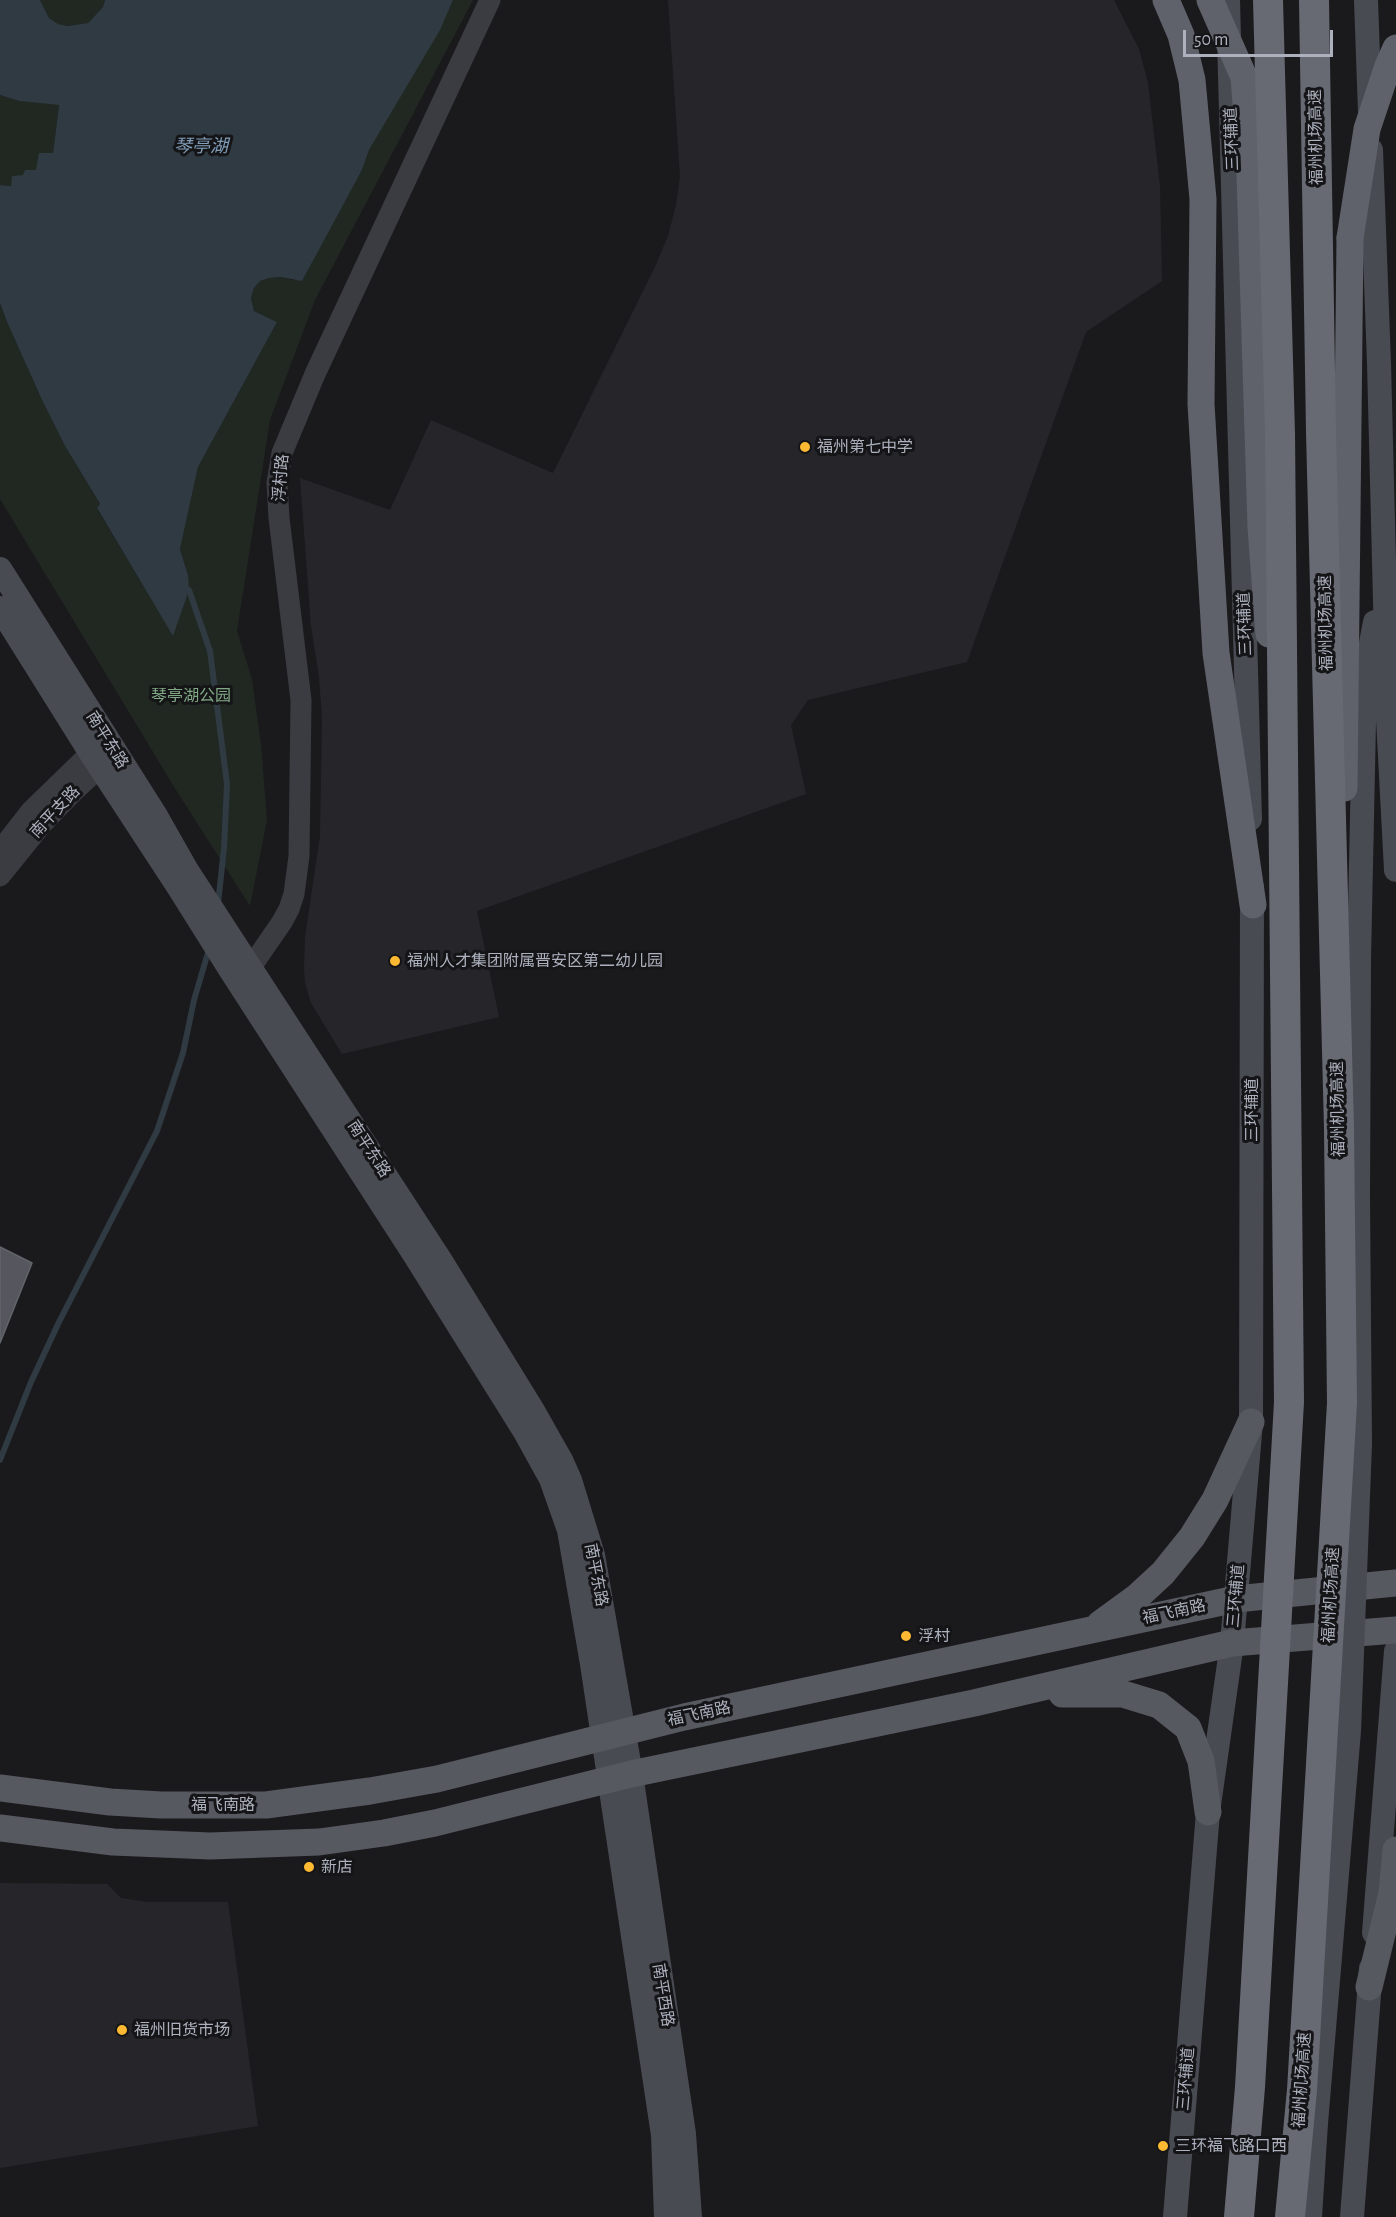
<!DOCTYPE html>
<html>
<head>
<meta charset="utf-8">
<style>
  body { margin:0 }
  #map { position:relative; width:1396px; height:2217px; overflow:hidden; background:#1a1a1d; font-family:"Alegreya Sans",sans-serif }
  canvas { display:block }
  .scale { position:absolute; left:1183px; top:30px; width:150px; height:27px; box-sizing:border-box; border:3px solid #acb1bd; border-top:0; padding-left:8px; font-size:18px; line-height:21px; white-space:nowrap; color:#acb1bd; -webkit-text-stroke:4px #151518; paint-order:stroke }
</style>
</head>
<body>
<div id="map">
<canvas width="1396" height="2217"></canvas>
<div class="scale">50 m</div>
</div>
<script>
const c = document.querySelector('canvas').getContext('2d');
c.lineJoin = 'round';
function fillPath(path, color) {
  c.fillStyle = color;
  c.fill(path, 'evenodd');
}
function shape(rows) {
  const path = new Path2D();
  for (const r of rows) {
    path.moveTo(r[0], r[1]);
    for (let i = 2; i < r.length; i += 2) path.lineTo(r[i], r[i + 1]);
  }
  return path;
}
function trace(path, color, width, dash) {
  c.strokeStyle = color;
  c.lineWidth = width;
  c.lineCap = dash ? 'butt' : 'round';
  c.setLineDash(dash || []);
  c.stroke(path);
}
function write(font, color, halo, rows, align = 'center') {
  c.font = font + ' "Alegreya Sans","Noto Sans SC",sans-serif';
  c.lineWidth = 6;
  c.setLineDash([]);
  c.textBaseline = 'middle';
  c.strokeStyle = halo;
  c.fillStyle = color;
  for (const [text, x, y, turn = 0] of rows) {
    c.save();
    c.translate(x, y);
    c.rotate((+turn || 0) * Math.PI / 180);
    c.textAlign = isNaN(turn) ? turn : align;
    if (halo) c.strokeText(text, 0, 0);
    c.fillText(text, 0, 0);
    c.restore();
  }
}
const built = shape([
  [668,0,1114,0,1139,49,1148,83,1160,186,1162,281,1086,332,967,662,808,700,791,725,806,794,477,911,499,1017,342,1054,311,1003,305,983,304,969,305,937,320,836,322,717,319,677,311,626,300,478,390,510,431,420,553,473,654,269,668,236,676,205,680,177],
  [0,1883,107,1884,121,1898,148,1902,228,1902,258,2126,0,2168]
]);
const green = shape([
  [40,0,105,0,103,7,88,23,67,26,58,24,49,18],
  [453,0,473,0,315,300,270,420,237,631,252,679,261,744,267,820,250,906,176,790,0,499,0,303,7,322,42,400,65,446,100,505,97,509,173,635,188,575,180,549,198,467,277,322,254,311,251,298,254,288,260,281,269,278,280,277,292,280,302,280,362,170,369,150,441,26],
  [0,95,19,101,59,104,53,153,36,171,25,170,24,175,11,186,0,185]
]);
const water = shape([
  [0,0,40,0,49,18,58,24,67,26,88,23,103,7,105,0,453,0,440,30,369,150,362,170,302,281,280,277,269,278,260,281,254,288,251,298,254,311,277,322,198,467,180,549,188,575,189,590,173,636,97,508,100,504,65,446,42,400,7,322,0,303,0,185,11,186,12,176,23,175,25,170,36,170,39,153,53,153,59,105,19,101,0,95]
]);
const stream = shape([
  [189,590,210,651,227,784,224,848,218,904],
  [0,1460,31,1382,59,1322,157,1131,183,1053,194,1000,209,949]
]);
const building = shape([
  [0,1247,32,1263,0,1343,0,1247]
]);
const tertiary = shape([
  [0,851,31,811,101,743],
  [0,876,42,824,74,791,112,756],
  [242,980,282,922,289,909,294,894,299,856,301,700,279,518,277,483,282,453,315,374,490,0]
]);
const secondary = shape([
  [1228,0,1250,819],
  [1366,0,1370,112],
  [1371,150,1379,363,1388,719,1396,870],
  [0,569,156,816,186,869,441,1261,532,1409,562,1462,570,1480,593,1555,631,1774,684,2134,690,2217],
  [0,608,90,752,179,888,231,971,414,1254,525,1432,551,1479,569,1530,592,1664,663,2135,666,2217],
  [1358,1198,1359,959,1365,675,1375,622],
  [1374,1933,1396,1651],
  [1175,2217,1208,1812,1232,1643,1251,1422,1252,887],
  [1310,2217,1316,2123],
  [1352,2217,1371,1968]
]);
const primary = shape([
  [1100,1624,1137,1597,1163,1573,1192,1537,1215,1500,1251,1422],
  [1062,1694,1123,1694,1159,1705,1188,1728,1201,1761,1208,1812],
  [0,1788,110,1802,161,1805,266,1805,370,1791,437,1779,684,1717,1236,1599,1396,1583],
  [0,1828,113,1842,210,1846,319,1842,384,1833,435,1823,631,1774,974,1703,1232,1643,1396,1630],
  [1369,1987,1392,1893,1396,1850]
]);
const trunk = shape([
  [1166,0,1181,35,1192,80,1203,199,1201,404,1216,653,1253,905],
  [1244,77,1249,144,1261,527,1269,634],
  [1344,788,1350,238]
]);
const secondaryBridge = shape([
  [1316,2123,1349,1731,1360,1444,1358,1198]
]);
const trunkBridge = shape([
  [1210,0,1244,77],
  [1350,238,1367,129,1388,66,1396,48]
]);
const motorwayBridge = shape([
  [1239,2217,1250,2087,1289,1402,1280,433,1268,0],
  [1290,2217,1302,2090,1342,1403,1339,1128,1321,432,1314,0]
]);
const markers = [
  [805,447,6,"#fdb932"],
  [395,961,6,"#fdb932"],
  [906,1636,6,"#fdb932"],
  [309,1867,6,"#fdb932"],
  [122,2030,6,"#fdb932"],
  [1163,2146,6,"#fdb932"]
];
const streetNames = [
  ["福州机场高速",1316,137,-91],
  ["三环辅道",1232,139,-92],
  ["浮村路",281,478,-85],
  ["福州机场高速",1326,623,-91],
  ["三环辅道",1245,624,-92],
  ["南平东路",107,740,58],
  ["南平支路",55,812,-47],
  ["福州机场高速",1338,1109,-91],
  ["三环辅道",1252,1110,-90],
  ["南平东路",369,1149,57],
  ["南平东路",596,1575,79],
  ["福州机场高速",1331,1595,-87],
  ["三环辅道",1236,1596,-85],
  ["福飞南路",1174,1612,-12],
  ["福飞南路",699,1714,-12],
  ["福飞南路",223,1805],
  ["南平西路",663,1995,81],
  ["三环辅道",1186,2079,-85],
  ["福州机场高速",1302,2080,-86]
];
const poiNames = [
  ["福州第七中学",817,447],
  ["福州人才集团附属晋安区第二幼儿园",407,961],
  ["浮村",918,1636],
  ["新店",321,1867],
  ["福州旧货市场",134,2030],
  ["三环福飞路口西",1175,2146]
];
const parkNames = [
  ["琴亭湖公园",191,696]
];
const waterNames = [
  ["琴亭湖",201,147]
];
fillPath(built, '#26262a');
fillPath(green, '#202821');
fillPath(water, '#2f3a42');
trace(stream, '#2f3a42', 6);
fillPath(building, '#56575e');
trace(building, '#63656c', 1.5);
trace(tertiary, '#3b3c42', 21);
trace(secondary, '#494b52', 24);
trace(primary, '#575961', 27);
trace(trunk, '#5f626a', 27);
trace(secondaryBridge, '#494b52', 24);
trace(trunkBridge, '#5f626a', 27);
trace(motorwayBridge, '#676a73', 30);
for (const [x, y, r, color] of markers) {
  const dot = new Path2D();
  dot.arc(x, y, r, 0, 2 * Math.PI);
  c.fillStyle = color;
  c.fill(dot);
  trace(dot, '#151518', 2);
}
write('16px', '#acb1bd', '#151518', streetNames);
write('16px', '#acb1bd', '#151518', poiNames, 'left');
write('16px', '#82a985', '#151518', parkNames);
write('italic 18px', '#829fb9', '#151518', waterNames);
</script>
</body>
</html>
